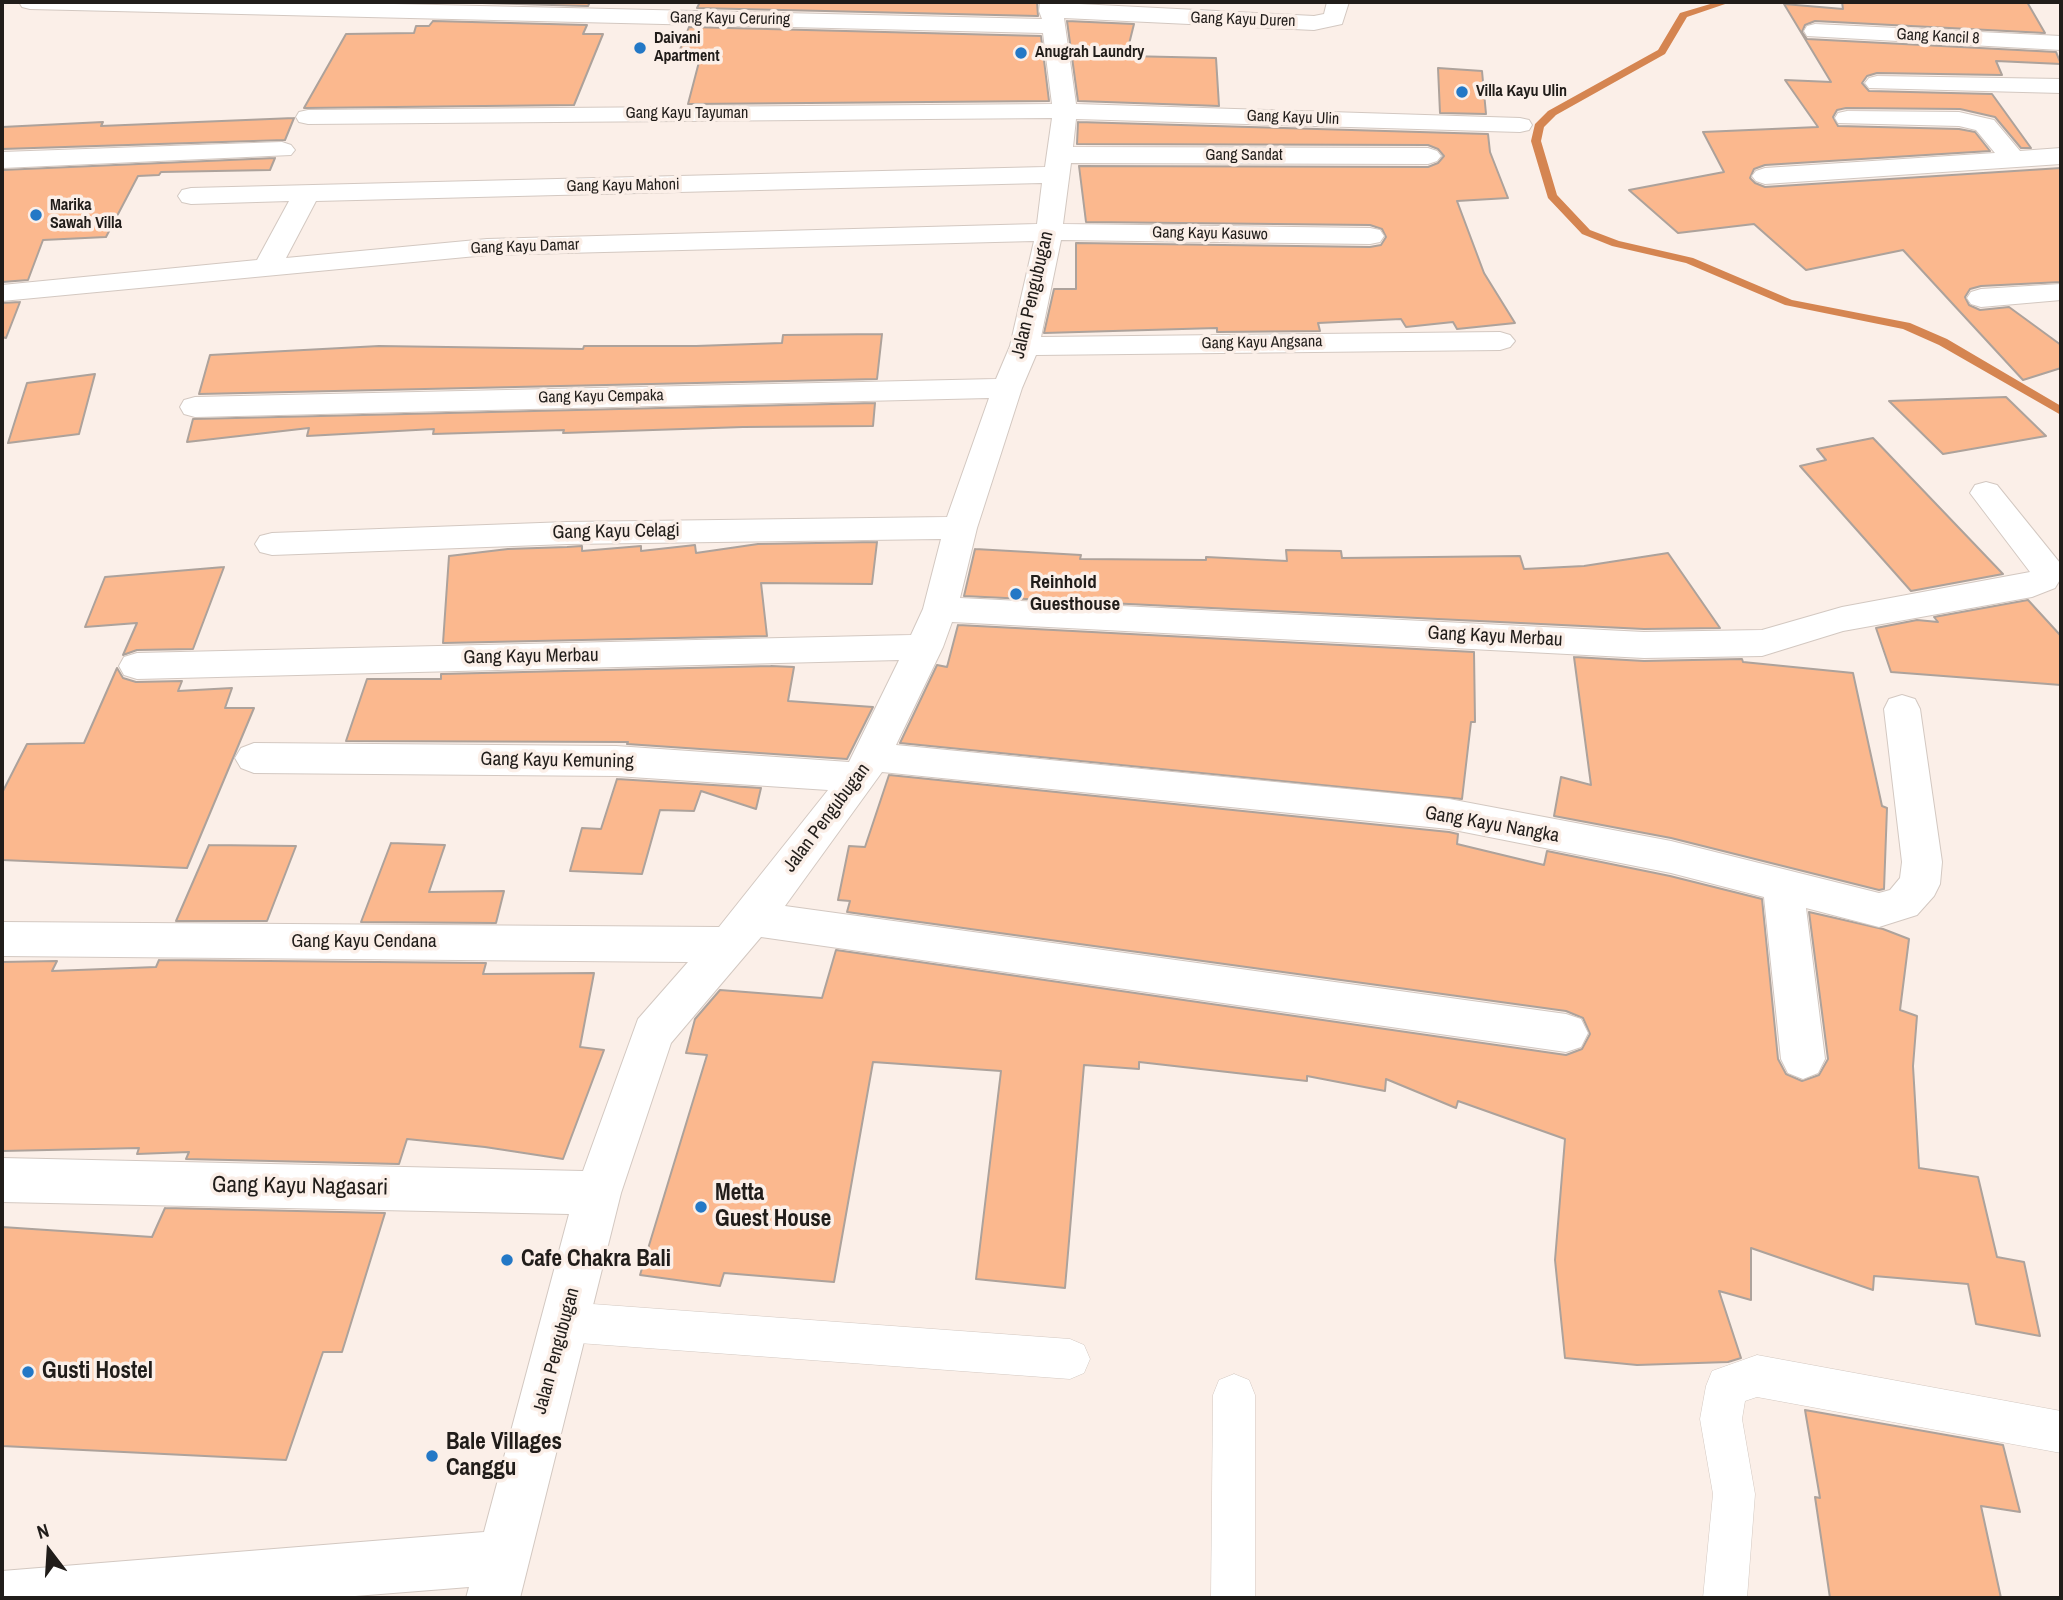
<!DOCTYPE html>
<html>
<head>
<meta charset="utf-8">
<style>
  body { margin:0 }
  #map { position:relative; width:2063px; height:1600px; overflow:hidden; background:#fbefe8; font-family:"Archivo Narrow",sans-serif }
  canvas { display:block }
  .frame { position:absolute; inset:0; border:4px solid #211d1a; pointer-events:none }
  .north { position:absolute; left:14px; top:1516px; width:70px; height:70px; -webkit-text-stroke:5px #fbefe8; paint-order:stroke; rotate:343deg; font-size:19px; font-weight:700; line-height:28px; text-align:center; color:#211d1a }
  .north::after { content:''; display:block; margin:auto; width:24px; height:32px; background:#211d1a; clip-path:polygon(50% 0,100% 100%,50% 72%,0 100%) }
</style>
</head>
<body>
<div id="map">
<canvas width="2063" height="1600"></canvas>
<div class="frame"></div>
<div class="north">N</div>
</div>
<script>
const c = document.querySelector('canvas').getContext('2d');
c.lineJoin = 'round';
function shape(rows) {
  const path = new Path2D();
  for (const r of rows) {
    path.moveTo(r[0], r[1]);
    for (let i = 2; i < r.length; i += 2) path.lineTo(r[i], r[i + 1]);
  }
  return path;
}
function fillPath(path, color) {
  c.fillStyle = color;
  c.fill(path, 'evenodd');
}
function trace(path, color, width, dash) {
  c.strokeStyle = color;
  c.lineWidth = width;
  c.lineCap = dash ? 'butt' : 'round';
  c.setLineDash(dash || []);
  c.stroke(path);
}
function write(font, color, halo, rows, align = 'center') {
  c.font = font + ' "Archivo Narrow",sans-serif';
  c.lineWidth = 7;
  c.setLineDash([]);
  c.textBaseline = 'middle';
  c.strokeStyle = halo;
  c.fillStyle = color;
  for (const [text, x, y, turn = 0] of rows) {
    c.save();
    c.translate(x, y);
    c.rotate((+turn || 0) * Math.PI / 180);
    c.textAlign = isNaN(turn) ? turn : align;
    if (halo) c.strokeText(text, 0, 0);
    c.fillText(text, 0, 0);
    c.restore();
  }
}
const stream = shape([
  [1717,2,1731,2,1687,17,1665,54,1556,115,1544,127,1541,141,1557,195,1590,230,1619,241,1693,258,1792,300,1910,323,1947,339,2061,406,2061,415,1939,345,1903,329,1785,305,1686,263,1612,246,1582,234,1548,198,1531,141,1535,124,1548,111,1658,50,1680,13,1717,2]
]);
const building = shape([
  [447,2,590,2,588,6,447,2],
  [700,2,1037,2,1038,16,697,8,700,2],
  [1842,2,2027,2,2045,33,1815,21,1805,25,1802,32,1807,39,2056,52,2061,64,1996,61,2002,75,1877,73,1867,76,1862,83,1869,91,1992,94,2031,148,2021,148,1995,117,1960,109,1846,108,1837,110,1833,117,1838,126,1959,129,1975,132,1990,151,1765,165,1754,169,1750,178,1755,183,1765,187,2061,168,2061,282,1981,286,1970,289,1965,297,1969,305,1980,310,2009,307,2061,345,2061,368,2023,380,1903,250,1806,270,1754,224,1678,233,1629,190,1724,172,1703,132,1818,127,1785,80,1831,82,1784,4,1843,9,1842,2],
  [433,21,587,25,583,34,603,34,574,105,304,108,346,34,414,33,416,26,429,26,433,21],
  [1067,21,1134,24,1126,56,1216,58,1219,106,1078,101,1067,21],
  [689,27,1041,36,1049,101,688,104,699,62,675,62,689,27],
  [1438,68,1482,71,1486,114,1440,113,1438,68],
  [294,118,285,140,2,149,2,127,103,122,101,126,294,118],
  [1078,122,1488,134,1490,152,1508,198,1457,201,1484,273,1515,323,1457,329,1453,322,1406,327,1401,319,1318,323,1320,331,1217,332,1217,328,1044,333,1054,289,1076,289,1076,243,1370,247,1381,245,1386,237,1382,229,1370,225,1086,222,1079,166,1428,167,1438,163,1444,156,1438,149,1428,145,1077,144,1078,122],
  [275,158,270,170,161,172,159,175,138,176,106,237,43,240,28,280,2,282,2,170,275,158],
  [20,302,6,338,2,337,2,303,20,302],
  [882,334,877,379,199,394,210,355,379,346,583,349,584,346,696,346,782,343,783,335,882,334],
  [95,374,79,434,8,443,27,383,95,374],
  [2006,397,2046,436,1943,454,1889,401,2006,397],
  [875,403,873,426,743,427,563,433,564,430,433,434,434,429,307,436,309,428,187,442,193,419,875,403],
  [1873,438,2003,574,1911,591,1800,466,1826,460,1817,449,1873,438],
  [877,542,872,584,761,583,767,636,443,643,449,556,508,549,567,547,582,546,582,551,641,546,641,551,695,545,696,553,758,544,877,542],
  [975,549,1081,555,1080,559,1206,560,1206,557,1287,561,1286,550,1341,551,1342,558,1520,556,1524,569,1584,566,1668,553,1720,628,1644,629,964,596,975,549],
  [224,567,193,649,137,650,123,655,137,623,85,627,105,577,224,567],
  [2028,600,2061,636,2061,685,1891,672,1876,628,1917,620,1938,622,1934,617,2028,600],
  [958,625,1474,652,1475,722,1471,722,1462,799,900,743,937,665,947,667,958,625],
  [1574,657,1644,661,1742,659,1743,662,1853,673,1882,806,1887,808,1884,889,1879,890,1671,838,1554,816,1561,777,1591,785,1574,657],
  [771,666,794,667,788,701,873,707,847,759,627,744,628,742,346,741,367,679,441,679,441,674,771,666],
  [117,668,123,678,136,682,182,681,178,691,232,688,225,708,254,708,187,868,2,860,2,793,27,744,84,743,117,668],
  [889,775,1449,832,1458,834,1457,844,1544,865,1547,851,1670,876,1762,899,1778,1059,1786,1074,1802,1081,1819,1075,1828,1059,1809,912,1883,929,1909,939,1900,1010,1917,1016,1913,1066,1919,1168,1978,1177,1997,1257,2024,1262,2040,1336,1976,1324,1968,1284,1874,1276,1873,1290,1751,1248,1751,1300,1719,1291,1741,1358,1728,1362,1637,1365,1565,1358,1555,1260,1565,1139,1458,1101,1456,1108,1386,1079,1385,1091,1307,1076,1307,1081,1139,1062,1139,1069,1084,1065,1065,1288,976,1279,1001,1071,873,1062,834,1282,724,1273,720,1286,640,1275,707,1055,686,1053,695,1019,720,990,822,998,836,950,1566,1055,1582,1049,1590,1034,1583,1018,1566,1011,847,912,850,901,838,900,849,846,865,847,889,775],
  [617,779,761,788,756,809,701,791,694,811,660,810,642,874,570,871,582,828,601,829,617,779],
  [391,843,445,845,429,892,504,891,496,923,361,922,391,843],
  [209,845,296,846,267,921,176,921,209,845],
  [159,960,486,963,483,974,594,973,580,1047,604,1050,563,1159,485,1147,407,1139,399,1164,186,1159,189,1152,137,1154,139,1148,2,1151,2,962,57,961,52,971,156,967,159,960],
  [165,1208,385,1213,342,1352,323,1352,286,1460,2,1446,2,1227,152,1237,165,1208],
  [1805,1410,2003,1445,2020,1512,1981,1506,2001,1598,1830,1598,1815,1497,1820,1498,1805,1410]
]);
const lane = shape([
  [565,1302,1070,1339,1084,1345,1090,1359,1084,1373,1070,1379,565,1342,551,1336,545,1322,551,1308,565,1302],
  [1757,1355,2061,1411,2061,1453,1757,1397,1745,1401,1742,1419,1755,1494,1747,1598,1703,1598,1713,1494,1700,1419,1706,1386,1712,1371,1757,1355],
  [1234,1374,1249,1380,1255,1395,1255,1598,1211,1598,1213,1395,1219,1380,1234,1374]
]);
const street = shape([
  [19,2,307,2,1042,19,1039,11,1040,2,1314,16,1324,14,1327,2,1349,2,1342,24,1314,30,1064,18,1076,104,1520,118,1529,120,1532,125,1529,130,1520,132,1076,119,1073,147,1428,148,1437,151,1441,156,1437,161,1428,164,1071,163,1063,224,1370,228,1380,230,1384,236,1380,242,1370,244,1061,240,1041,337,1500,332,1510,335,1515,341,1510,347,1500,350,1036,355,1022,388,977,528,960,598,1644,632,1762,630,1842,607,2030,572,1970,493,1975,485,1986,482,1997,485,2060,563,2061,578,2055,588,2032,597,1843,631,1762,656,1644,658,952,622,943,647,896,745,1449,799,1671,841,1879,893,1890,890,1900,878,1902,862,1884,709,1889,699,1902,695,1915,699,1920,709,1942,862,1940,884,1934,896,1917,915,1879,927,1806,908,1825,1059,1818,1073,1803,1079,1788,1073,1781,1059,1764,897,1671,873,1449,829,882,772,785,906,1566,1014,1581,1019,1588,1033,1581,1047,1566,1052,761,937,671,1043,621,1193,520,1598,466,1598,469,1587,330,1598,2,1598,2,1571,484,1532,569,1214,2,1202,2,1158,583,1171,638,1019,688,962,2,956,2,922,719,927,828,790,616,776,254,773,241,768,235,758,241,748,254,743,616,746,849,762,899,660,137,679,124,675,119,666,124,657,137,653,911,635,923,609,941,539,567,544,272,555,260,552,255,544,260,536,272,533,567,522,947,517,989,398,195,417,184,414,180,407,184,400,195,397,996,379,1010,346,1034,241,487,255,2,301,2,285,257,260,289,201,191,204,182,202,178,196,182,190,191,188,1045,167,1052,118,308,124,299,122,296,117,299,112,308,110,1052,104,1043,33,30,9,22,7,19,2],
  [1042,183,1037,224,487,239,286,258,316,201,1042,183],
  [1815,24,2061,36,2061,50,1807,36,1804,31,1807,26,1815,24],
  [1877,76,2061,79,2061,93,1869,88,1865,83,1869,78,1877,76],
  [1847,111,1959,112,1985,118,1994,120,2020,151,2061,148,2061,164,1765,184,1756,181,1752,176,1756,171,1765,168,1995,153,1976,130,1959,126,1838,123,1835,118,1838,113,1847,111],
  [282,142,291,145,295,150,291,155,2,168,2,152,282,142],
  [2061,284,2061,300,1981,307,1971,304,1967,298,1971,292,1981,289,2061,284]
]);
const markers = [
  [640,48,7,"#2378c6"],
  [1021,53,7,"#2378c6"],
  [1462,92,7,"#2378c6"],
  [36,215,7,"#2378c6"],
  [1016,594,7,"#2378c6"],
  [701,1207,7,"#2378c6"],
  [507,1260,7,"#2378c6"],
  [28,1372,7,"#2378c6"],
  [432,1456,7,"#2378c6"]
];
const farStreetnames = [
  ["Gang Kayu Ceruring",730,19,1],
  ["Gang Kayu Duren",1243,20,2],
  ["Gang Kancil 8",1938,37,3],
  ["Gang Kayu Tayuman",687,114],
  ["Gang Kayu Ulin",1293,118,2],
  ["Gang Sandat",1244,156],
  ["Gang Kayu Mahoni",623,186,-1],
  ["Gang Kayu Kasuwo",1210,234,1],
  ["Gang Kayu Damar",525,247,-2],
  ["Gang Kayu Angsana",1262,343,-1],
  ["Gang Kayu Cempaka",601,397,-1]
];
const farPoinames = [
  ["Daivani",654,39],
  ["Apartment",654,57],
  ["Anugrah Laundry",1035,53],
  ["Villa Kayu Ulin",1476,92],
  ["Marika",50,206],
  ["Sawah Villa",50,224]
];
const streetNames = [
  ["Jalan Pengubugan",1033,295,-77],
  ["Gang Kayu Celagi",616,532,-1],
  ["Gang Kayu Merbau",1495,637,3],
  ["Gang Kayu Merbau",531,657,-1],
  ["Gang Kayu Kemuning",557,761,1],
  ["Jalan Pengubugan",827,818,-53],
  ["Gang Kayu Nangka",1492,825,10],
  ["Gang Kayu Cendana",364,942],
  ["Jalan Pengubugan",557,1351,-75]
];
const poiNames = [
  ["Reinhold",1030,583],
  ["Guesthouse",1030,605]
];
const nearStreetnames = [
  ["Gang Kayu Nagasari",300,1187,1]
];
const nearPoinames = [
  ["Metta",715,1194],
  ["Guest House",715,1220],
  ["Cafe Chakra Bali",521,1260],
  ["Gusti Hostel",42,1372],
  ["Bale Villages",446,1443],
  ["Canggu",446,1469]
];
fillPath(stream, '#d58551');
fillPath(building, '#fbb88e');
trace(building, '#ada29b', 2);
trace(lane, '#d3c8c1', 1);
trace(street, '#d3c8c1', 2);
fillPath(lane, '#fff');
fillPath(street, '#fff');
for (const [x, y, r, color] of markers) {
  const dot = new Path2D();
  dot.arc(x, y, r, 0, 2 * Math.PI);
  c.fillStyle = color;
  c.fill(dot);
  trace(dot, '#fbefe8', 2.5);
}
write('16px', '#211d1a', '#fbefe8', farStreetnames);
write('bold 16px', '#211d1a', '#fbefe8', farPoinames, 'left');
write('19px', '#211d1a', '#fbefe8', streetNames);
write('bold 19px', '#211d1a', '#fbefe8', poiNames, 'left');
write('23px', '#211d1a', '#fbefe8', nearStreetnames);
write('bold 23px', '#211d1a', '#fbefe8', nearPoinames, 'left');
</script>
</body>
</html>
